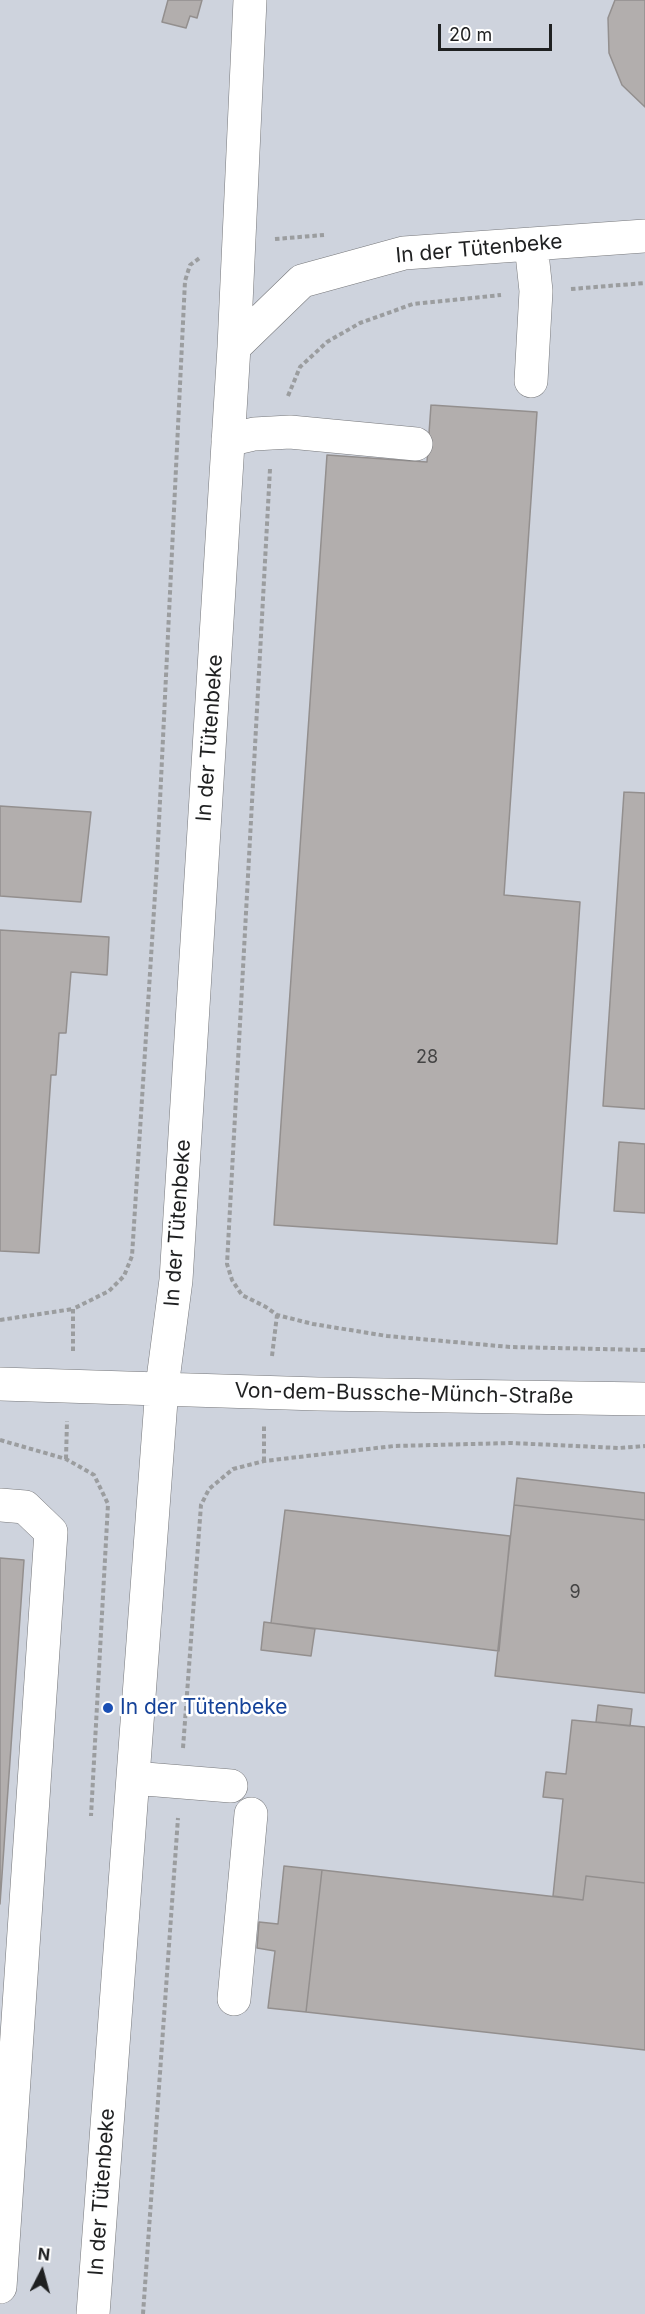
<!DOCTYPE html>
<html>
<head>
<meta charset="utf-8">
<style>
  body { margin:0 }
  #map { position:relative; width:645px; height:2314px; overflow:hidden; background:#dddfe2; font-family:Inter,sans-serif }
  canvas { display:block }
  .north { position:absolute; left:12px; top:2242px; width:60px; height:60px; -webkit-text-stroke:4px #fff; paint-order:stroke; rotate:6deg; font-size:16px; font-weight:700; line-height:24px; text-align:center; color:#1f2021 }
  .north::after { content:''; display:block; margin:auto; width:21px; height:27px; background:#1f2021; clip-path:polygon(50% 0,100% 100%,50% 72%,0 100%) }
  .scale { position:absolute; left:438px; top:24px; width:114px; height:27px; box-sizing:border-box; border:3px solid #1f2021; border-top:0; padding-left:8px; font-size:18px; line-height:21px; white-space:nowrap; color:#1f2021; -webkit-text-stroke:4px #fff; paint-order:stroke }
</style>
</head>
<body>
<div id="map">
<canvas width="645" height="2314"></canvas>
<div class="north">N</div>
<div class="scale">20 m</div>
</div>
<script>
const c = document.querySelector('canvas').getContext('2d');
c.lineJoin = 'round';
function fillPath(path, color) {
  c.fillStyle = color;
  c.fill(path, 'evenodd');
}
function shape(rows) {
  const path = new Path2D();
  for (const r of rows) {
    path.moveTo(r[0], r[1]);
    for (let i = 2; i < r.length; i += 2) path.lineTo(r[i], r[i + 1]);
  }
  return path;
}
function trace(path, color, width, dash) {
  c.strokeStyle = color;
  c.lineWidth = width;
  c.lineCap = dash ? 'butt' : 'round';
  c.setLineDash(dash || []);
  c.stroke(path);
}
function write(font, color, halo, rows, align = 'center') {
  c.font = font + ' Inter,sans-serif';
  c.lineWidth = 5;
  c.setLineDash([]);
  c.textBaseline = 'middle';
  c.strokeStyle = halo;
  c.fillStyle = color;
  for (const [text, x, y, turn = 0] of rows) {
    c.save();
    c.translate(x, y);
    c.rotate((+turn || 0) * Math.PI / 180);
    c.textAlign = isNaN(turn) ? turn : align;
    if (halo) c.strokeText(text, 0, 0);
    c.fillText(text, 0, 0);
    c.restore();
  }
}
const built = shape([
  [0,0,645,0,645,2314,0,2314]
]);
const building = shape([
  [168,0,202,0,197,18,190,16,186,28,162,22,168,0],
  [615,0,645,0,645,107,622,85,609,53,608,18,615,0],
  [431,405,537,412,504,895,580,902,557,1244,274,1225,327,455,427,462,431,405],
  [624,792,645,793,645,1109,603,1106,624,792],
  [0,806,91,812,81,902,0,896,0,806],
  [0,930,109,937,107,975,71,972,66,1033,59,1033,56,1075,51,1075,39,1253,0,1251,0,930],
  [619,1142,645,1144,645,1213,614,1211,619,1142],
  [517,1478,645,1493,645,1520,514,1505,517,1478],
  [514,1505,645,1520,645,1693,495,1676,514,1505],
  [285,1510,510,1536,499,1651,271,1623,285,1510],
  [0,1558,24,1560,0,1904,0,1558],
  [264,1622,315,1629,311,1656,261,1650,264,1622],
  [598,1705,632,1709,630,1726,596,1722,598,1705],
  [572,1720,645,1727,645,1883,586,1876,583,1900,553,1896,563,1799,543,1797,546,1772,566,1774,572,1720],
  [284,1866,322,1870,306,2012,268,2008,275,1951,257,1948,259,1922,278,1924,284,1866],
  [322,1870,583,1900,586,1876,645,1883,645,2050,306,2012,322,1870]
]);
const path = shape([
  [275,239,324,235],
  [571,289,645,283],
  [288,396,300,367,327,342,360,323,413,304,501,295],
  [270,469,227,1264,232,1280,242,1295,266,1307,277,1315,313,1324,387,1336,510,1347,645,1350],
  [0,1320,73,1309],
  [73,1351,73,1309,109,1291,124,1276,132,1256,157,863,185,281,190,265,201,257],
  [272,1356,277,1315],
  [0,1440,66,1459,94,1475,108,1504,91,1816],
  [66,1459,67,1421],
  [264,1461,264,1426],
  [183,1748,201,1505,209,1489,233,1469,264,1461,394,1446,511,1443,619,1448,645,1446],
  [143,2314,178,1818]
]);
const minor = shape([
  [234,347,250,0],
  [531,381,536,291,531,244],
  [228,440,254,434,290,432,416,444],
  [0,1384,318,1394,645,1399],
  [0,1505,25,1507,51,1532,0,2287],
  [133,1778,231,1786],
  [234,1999,251,1814],
  [93,2314,162,1387,176,1280,234,347,302,281,404,253,645,236]
]);
const markers = [
  [108,1708,6,"#1a4fb4"]
];
const numberNames = [
  ["28",427,1058],
  ["9",575,1593]
];
const streetNames = [
  ["In der Tütenbeke",479,249,-5],
  ["In der Tütenbeke",210,738,-86],
  ["In der Tütenbeke",178,1223,-86],
  ["Von-dem-Bussche-Münch-Straße",404,1394,1],
  ["In der Tütenbeke",102,2192,-86]
];
const transitNames = [
  ["In der Tütenbeke",120,1708]
];
fillPath(built, '#ced3dd');
fillPath(building, '#b2aead');
trace(building, '#938f8e', 1.5);
trace(minor, '#77787b', 34);
trace(path, '#9b9d9f', 4, [4.5, 3]);
trace(minor, '#fff', 33);
for (const [x, y, r, color] of markers) {
  const dot = new Path2D();
  dot.arc(x, y, r, 0, 2 * Math.PI);
  c.fillStyle = color;
  c.fill(dot);
  trace(dot, '#fff', 2);
}
write('18px', '#444', null, numberNames);
write('21px', '#1f2021', '#fff', streetNames);
write('21px', '#164399', '#fff', transitNames, 'left');
</script>
</body>
</html>
